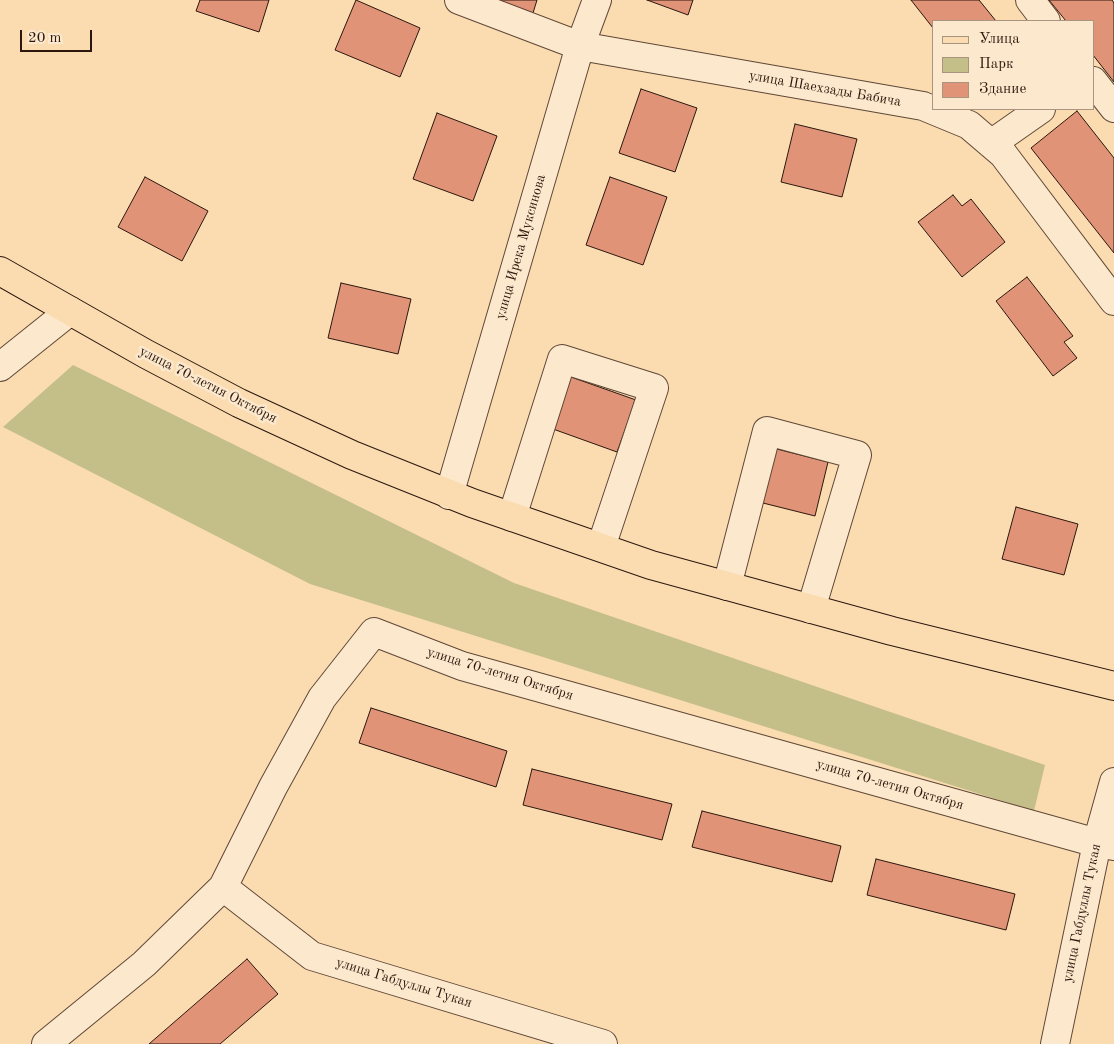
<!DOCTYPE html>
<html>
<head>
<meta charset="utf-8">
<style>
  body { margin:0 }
  #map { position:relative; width:1114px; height:1044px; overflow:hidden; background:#fbdcb1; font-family:"Old Standard TT",serif }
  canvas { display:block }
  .legend { position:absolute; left:932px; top:20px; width:162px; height:90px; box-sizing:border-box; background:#fce8cc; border:1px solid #a89480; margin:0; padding:6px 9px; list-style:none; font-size:15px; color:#2b170e }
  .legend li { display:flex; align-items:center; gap:10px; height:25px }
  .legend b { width:25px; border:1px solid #a89480 }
  .scale { position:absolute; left:20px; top:30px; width:72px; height:22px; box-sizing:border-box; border:2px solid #2b170e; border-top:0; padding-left:6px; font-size:15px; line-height:18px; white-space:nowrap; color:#2b170e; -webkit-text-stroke:4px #fce8cc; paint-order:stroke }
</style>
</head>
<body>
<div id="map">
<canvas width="1114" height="1044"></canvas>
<ul class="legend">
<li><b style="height:6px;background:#fbdcb1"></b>Улица</li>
<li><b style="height:14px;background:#c4bf88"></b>Парк</li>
<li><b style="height:14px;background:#e09376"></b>Здание</li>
</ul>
<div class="scale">20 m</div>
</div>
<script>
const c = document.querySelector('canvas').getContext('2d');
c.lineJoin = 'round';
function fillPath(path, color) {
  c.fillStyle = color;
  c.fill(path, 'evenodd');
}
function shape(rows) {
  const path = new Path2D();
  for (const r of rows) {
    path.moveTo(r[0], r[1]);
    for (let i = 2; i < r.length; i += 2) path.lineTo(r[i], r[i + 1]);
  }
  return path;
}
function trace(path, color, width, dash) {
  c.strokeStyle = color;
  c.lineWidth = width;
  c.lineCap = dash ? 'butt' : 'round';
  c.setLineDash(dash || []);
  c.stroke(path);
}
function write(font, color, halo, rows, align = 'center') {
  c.font = font + ' "Old Standard TT",serif';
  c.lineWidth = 5;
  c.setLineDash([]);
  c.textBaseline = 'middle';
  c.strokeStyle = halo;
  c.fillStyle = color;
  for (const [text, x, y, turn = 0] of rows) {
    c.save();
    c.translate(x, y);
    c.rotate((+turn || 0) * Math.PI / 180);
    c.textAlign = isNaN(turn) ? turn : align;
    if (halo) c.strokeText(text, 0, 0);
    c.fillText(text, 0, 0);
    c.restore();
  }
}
const green = shape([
  [73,365,514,583,1045,765,1034,811,310,584,3,427]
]);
const building = shape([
  [200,0,269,0,259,32,196,11,200,0],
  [356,0,420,28,400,77,335,50,356,0],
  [501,0,537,0,533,13,501,1,501,0],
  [647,0,693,0,688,15,647,0],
  [911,0,979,0,996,21,933,21,933,28,911,0],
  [1049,0,1112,0,1114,3,1114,82,1093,55,1093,21,1066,21,1049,0],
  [641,89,697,108,675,172,619,153,641,89],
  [1077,111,1114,158,1114,253,1031,148,1077,111],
  [437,113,497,136,473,201,413,179,437,113],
  [795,124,857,139,842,197,781,182,795,124],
  [145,177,208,211,182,261,118,227,145,177],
  [610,177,667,197,643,265,586,245,610,177],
  [953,195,962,206,971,199,1005,242,962,277,918,222,953,195],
  [1027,277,1073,336,1064,342,1077,358,1053,376,996,301,1027,277],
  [341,283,411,299,398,354,328,338,341,283],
  [571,377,636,400,617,452,553,429,571,377],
  [769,447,828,462,815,516,755,501,769,447],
  [1016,507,1078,524,1064,575,1002,559,1016,507],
  [371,708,507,751,496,787,359,743,371,708],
  [532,769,672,804,662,840,523,805,532,769],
  [702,811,841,846,832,882,692,847,702,811],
  [876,859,1015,894,1006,930,867,895,876,859],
  [247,959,278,994,220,1044,149,1044,247,959]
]);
const minor = shape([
  [459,0,580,46,923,106,969,125,1003,154,1114,301],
  [1030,0,1046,21],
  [1093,81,1114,108],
  [991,144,1041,109],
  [0,367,70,311],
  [449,495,580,46,597,0],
  [512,517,562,359,654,388,601,547],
  [727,586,767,431,857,455,811,609],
  [223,887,312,956,603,1044],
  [46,1044,144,964,223,887,273,787,322,698,374,632,462,666,1097,843,1114,846],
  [1055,1044,1097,843,1114,782]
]);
const major = shape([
  [0,271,146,354,239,403,352,455,472,503,651,565,892,631,1114,686]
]);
const streetNames = [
  ["улица Шаехзады Бабича",825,89,10],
  ["улица Ирека Муксинова",521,247,-74],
  ["улица 70-летия Октября",208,385,27],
  ["улица 70-летия Октября",500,674,17],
  ["улица 70-летия Октября",890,785,16],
  ["улица Габдуллы Тукая",1082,913,-78],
  ["улица Габдуллы Тукая",404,983,17]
];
fillPath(green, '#c4bf88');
fillPath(building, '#e09376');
trace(building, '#2b170e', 1);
trace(minor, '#5f4837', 30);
trace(major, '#2b170e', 30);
trace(minor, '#fce8cc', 28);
trace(major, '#fbdcb1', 28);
write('14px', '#2b170e', '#fce8cc', streetNames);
</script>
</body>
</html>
